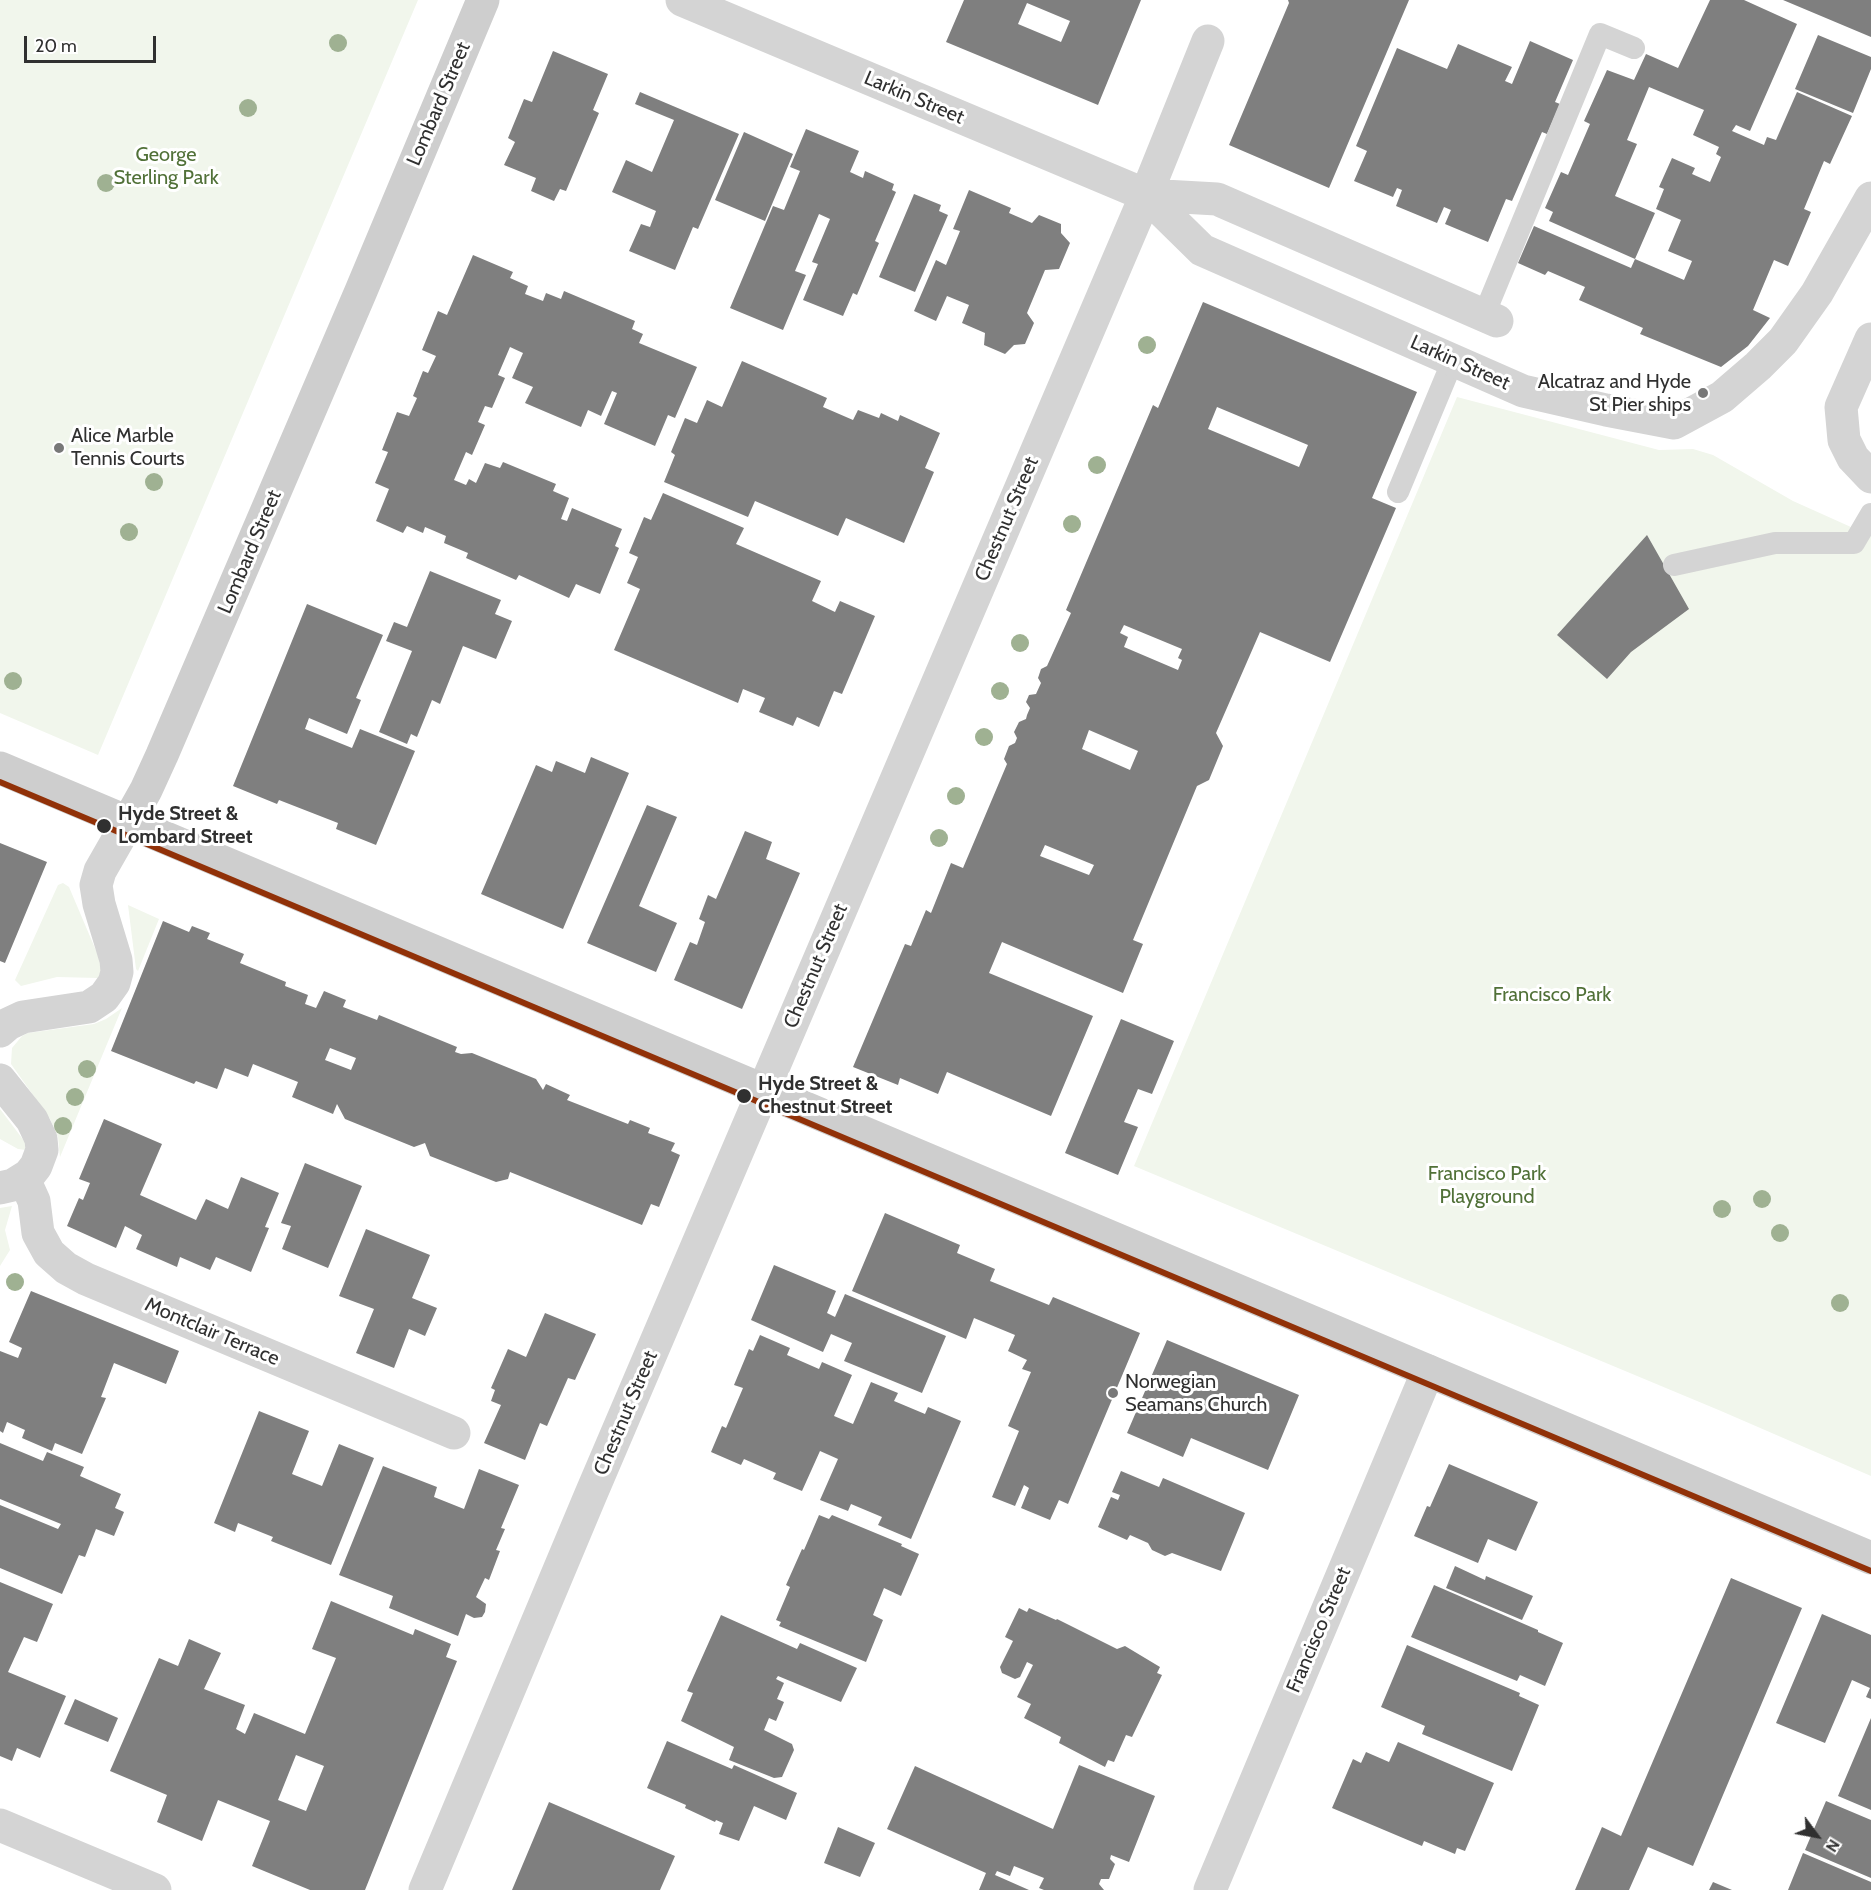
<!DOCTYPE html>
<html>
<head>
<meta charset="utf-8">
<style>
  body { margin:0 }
  #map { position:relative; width:1871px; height:1890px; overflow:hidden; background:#fff; font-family:Cabin,sans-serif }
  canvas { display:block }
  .north { position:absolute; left:1787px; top:1806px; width:60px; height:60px; -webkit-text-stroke:4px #fff; paint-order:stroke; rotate:122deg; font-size:16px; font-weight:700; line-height:24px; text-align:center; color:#303030 }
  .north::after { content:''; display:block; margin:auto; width:21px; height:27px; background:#303030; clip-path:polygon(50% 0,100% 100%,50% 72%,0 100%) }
  .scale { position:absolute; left:24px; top:36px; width:132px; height:27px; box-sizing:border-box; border:3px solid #303030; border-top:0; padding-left:8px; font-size:18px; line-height:21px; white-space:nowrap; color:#303030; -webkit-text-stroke:4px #fff; paint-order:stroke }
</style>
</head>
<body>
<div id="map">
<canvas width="1871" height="1890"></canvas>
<div class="north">N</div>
<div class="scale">20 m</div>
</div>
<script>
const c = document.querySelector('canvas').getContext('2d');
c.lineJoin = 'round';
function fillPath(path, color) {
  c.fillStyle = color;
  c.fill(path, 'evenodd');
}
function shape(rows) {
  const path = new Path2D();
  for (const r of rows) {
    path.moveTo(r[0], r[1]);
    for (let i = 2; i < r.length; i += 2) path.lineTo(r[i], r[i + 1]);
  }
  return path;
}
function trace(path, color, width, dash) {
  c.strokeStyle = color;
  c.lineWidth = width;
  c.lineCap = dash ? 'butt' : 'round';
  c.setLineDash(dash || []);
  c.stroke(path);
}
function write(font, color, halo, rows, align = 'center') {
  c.font = font + ' Cabin,sans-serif';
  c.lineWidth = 6;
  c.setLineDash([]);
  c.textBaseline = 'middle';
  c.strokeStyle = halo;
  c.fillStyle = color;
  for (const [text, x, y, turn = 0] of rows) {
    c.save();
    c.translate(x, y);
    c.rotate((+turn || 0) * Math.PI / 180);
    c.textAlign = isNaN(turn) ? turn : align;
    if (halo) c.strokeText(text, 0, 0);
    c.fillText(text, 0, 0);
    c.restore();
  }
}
const green = shape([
  [0,0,418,0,98,755,0,713],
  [1457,397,1659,450,1693,449,1713,455,1793,501,1871,536,1871,1476,1721,1411,1134,1166],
  [63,883,69,887,103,967,98,978,57,977,21,986,15,980,58,885],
  [128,905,159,919,138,971,136,969],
  [122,1008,60,1157,58,1137,50,1119,11,1064,12,1048,22,1036,28,1033,94,1024,106,1019],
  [0,1109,25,1142,26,1150,18,1149,0,1139],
  [12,1206,5,1230,10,1250,0,1266,0,1208]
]);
const building = shape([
  [964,0,1141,0,1098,105,946,42],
  [1027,3,1070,21,1061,42,1018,24],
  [1288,0,1409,0,1329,188,1229,145,1289,3],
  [1710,0,1744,0,1797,24,1750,131,1736,125,1732,131,1764,145,1767,137,1776,140,1797,92,1852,116,1830,164,1824,161,1804,209,1811,212,1788,266,1774,260,1753,310,1770,318,1748,346,1721,367,1640,334,1643,328,1579,300,1585,287,1548,271,1545,275,1518,263,1534,226,1631,268,1635,259,1684,280,1692,261,1668,251,1681,220,1656,209,1664,189,1659,187,1672,158,1695,168,1692,174,1710,182,1721,157,1716,154,1719,147,1693,135,1704,110,1649,87,1627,140,1637,144,1615,196,1655,213,1635,259,1549,221,1553,212,1545,208,1561,172,1568,175,1590,124,1584,121,1607,70,1634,80,1646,54,1678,68],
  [1783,0,1871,0,1871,37],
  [1818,35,1871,57,1871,69,1853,113,1795,89],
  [1530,41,1573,60,1555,102,1560,104,1547,134,1542,132,1512,201,1506,199,1488,242,1445,224,1451,210,1444,207,1437,223,1396,206,1402,190,1397,188,1393,197,1354,181,1367,151,1356,146,1397,48,1447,69,1458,44,1512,67,1505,81,1512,84],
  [553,51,608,74,593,110,599,113,566,191,560,189,554,201,531,191,536,178,504,165,515,142,508,138,524,99,532,102],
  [640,92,739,134,698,229,693,227,675,270,629,251,641,224,650,227,656,211,612,192,626,160,652,172,674,120,635,104],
  [806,129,859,151,850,172,863,178,865,171,894,184,892,190,896,192,875,241,879,243,857,295,853,293,843,316,803,300,818,264,812,262,830,219,819,214,795,271,806,275,783,330,730,308,773,206,784,210,800,171,790,167],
  [744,132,793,154,765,221,715,200],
  [969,190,1011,208,1009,213,1032,223,1039,215,1061,224,1061,233,1070,243,1059,269,1045,270,1027,313,1034,323,1025,344,1014,345,1005,354,984,345,985,333,962,323,969,305,947,296,936,321,914,311,936,260,946,265,960,231,953,229],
  [914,194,941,205,939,211,948,215,915,292,879,277],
  [473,255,513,272,510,278,528,286,525,294,543,301,546,293,561,299,564,291,635,321,632,329,643,334,639,343,697,367,675,418,668,415,655,446,604,424,617,393,612,391,601,416,588,410,581,427,525,403,533,387,512,378,523,353,510,347,498,375,505,378,492,408,485,406,478,422,485,425,472,455,466,452,454,480,466,485,469,479,476,483,485,463,500,468,503,462,556,484,553,491,569,498,561,519,567,521,572,508,622,529,615,546,619,548,600,594,576,584,569,598,519,575,516,580,466,558,468,553,444,543,446,536,425,527,423,533,407,526,403,533,376,521,389,489,375,483,388,452,382,450,397,412,409,416,417,398,413,396,423,371,428,373,436,356,422,350,438,311,447,315],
  [1203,302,1417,392,1372,498,1396,508,1330,662,1260,632,1216,733,1223,746,1209,780,1197,786,1133,940,1143,944,1123,993,1002,942,989,973,1093,1016,1051,1116,947,1072,938,1094,900,1078,898,1085,853,1067,905,944,911,946,926,910,931,913,951,863,963,868,1007,764,1004,759,1009,746,1015,743,1017,738,1014,732,1019,722,1026,719,1027,715,1030,708,1026,702,1029,695,1036,694,1041,683,1038,678,1041,669,1047,666,1071,613,1066,610,1153,405,1158,408],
  [1217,407,1308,445,1299,467,1208,429],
  [1124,625,1182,649,1178,658,1182,660,1178,670,1124,647,1128,637,1120,633],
  [1089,730,1138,751,1130,770,1082,749],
  [1045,845,1094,865,1089,875,1040,856],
  [742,361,827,398,823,407,853,420,858,410,879,418,881,413,898,421,900,415,940,433,925,468,934,472,904,543,846,518,838,536,755,501,748,517,664,482,675,455,671,452,685,418,697,423,707,400,722,407],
  [663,493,744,528,736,544,821,581,812,601,835,612,840,601,875,616,842,694,834,691,819,727,797,717,793,726,759,712,765,698,743,689,738,703,614,650,640,589,627,583,638,557,629,553,644,517,651,520],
  [1647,535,1689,609,1631,652,1607,679,1557,635],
  [430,571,501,600,495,614,512,621,496,659,463,646,440,704,432,700,417,737,411,734,407,744,379,732,412,651,386,641,394,622,407,627],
  [307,604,383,635,356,698,361,700,347,734,309,718,305,729,352,748,360,729,415,751,376,845,336,829,338,823,279,800,277,804,233,786],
  [591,757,629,773,563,929,481,894,536,765,552,772,556,761,585,773],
  [647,805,677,817,639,906,677,923,656,972,587,943],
  [745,831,772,842,766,859,800,873,742,1009,674,980,690,942,697,945,705,922,699,919,708,895,716,899],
  [0,843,47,862,5,963,0,961],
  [163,921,189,932,192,926,210,933,207,939,244,954,240,963,286,982,285,986,308,995,305,1004,316,1008,324,991,346,1000,343,1007,377,1020,379,1015,457,1047,455,1052,461,1054,472,1053,536,1079,543,1090,546,1084,570,1095,567,1100,628,1124,630,1120,650,1128,648,1133,675,1143,671,1151,680,1155,659,1207,651,1204,642,1225,510,1172,508,1179,496,1182,430,1156,425,1143,414,1147,345,1119,337,1104,333,1114,292,1097,298,1082,253,1064,248,1077,225,1068,217,1089,196,1081,194,1084,111,1051],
  [330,1048,356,1058,351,1070,325,1060],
  [1121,1019,1174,1041,1152,1094,1138,1089,1124,1122,1138,1127,1118,1175,1065,1153],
  [104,1119,162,1144,140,1195,196,1220,206,1199,228,1209,241,1177,279,1193,265,1227,269,1228,251,1272,216,1257,210,1270,180,1257,177,1267,136,1249,142,1235,125,1226,116,1248,67,1226,79,1198,83,1200,90,1183,79,1179],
  [305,1163,362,1186,328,1268,282,1249,291,1226,281,1223],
  [885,1213,960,1245,957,1253,995,1269,990,1281,1049,1305,1053,1297,1140,1333,1068,1504,1059,1500,1050,1520,1021,1508,1029,1488,1024,1485,1015,1506,992,1497,1019,1431,1008,1426,1031,1372,1022,1369,1027,1360,1008,1351,1015,1335,974,1318,966,1339,852,1291],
  [366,1229,430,1255,412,1298,437,1308,425,1336,409,1329,394,1368,356,1353,374,1309,339,1296],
  [774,1265,836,1291,827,1313,835,1317,845,1294,946,1336,922,1393,844,1361,852,1343,831,1334,823,1352,751,1320],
  [31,1291,179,1351,166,1384,114,1363,101,1397,106,1398,82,1454,55,1443,52,1451,22,1438,25,1430,7,1422,3,1433,0,1431,0,1351,18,1358,22,1348,9,1342],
  [545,1313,596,1334,575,1380,568,1378,547,1426,540,1423,525,1460,484,1443,501,1405,491,1401,495,1390,491,1388,508,1349,526,1357],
  [760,1335,790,1348,787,1355,819,1369,822,1362,852,1375,834,1416,853,1424,871,1382,898,1393,894,1401,925,1414,928,1407,961,1421,911,1539,878,1525,882,1517,851,1504,848,1511,820,1500,838,1459,820,1451,802,1491,773,1479,776,1473,744,1459,741,1465,711,1452,722,1426,726,1428,743,1388,734,1385,749,1349,753,1351],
  [1167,1340,1299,1395,1268,1470,1191,1438,1183,1457,1127,1433],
  [259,1411,309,1431,292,1474,322,1486,339,1444,374,1458,331,1565,271,1541,273,1537,238,1523,235,1532,214,1523],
  [0,1443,43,1461,47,1452,84,1467,80,1476,121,1494,115,1508,124,1512,114,1536,96,1529,85,1557,79,1555,62,1594,0,1568,0,1505,58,1529,61,1524,0,1499],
  [1449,1464,1538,1502,1516,1551,1488,1539,1478,1563,1414,1536,1427,1506,1430,1507],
  [383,1466,437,1487,434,1497,464,1509,479,1469,519,1485,501,1528,505,1529,496,1550,500,1551,489,1580,485,1578,476,1597,486,1604,485,1612,482,1617,474,1618,466,1614,458,1636,389,1608,393,1596,339,1575],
  [1121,1471,1159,1487,1163,1478,1245,1513,1221,1571,1172,1553,1165,1556,1152,1550,1148,1543,1130,1535,1127,1540,1098,1527,1111,1497,1118,1500,1120,1495,1112,1492],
  [819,1515,829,1519,832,1515,902,1544,901,1546,919,1554,901,1596,884,1588,873,1615,883,1620,866,1662,779,1626,781,1622,776,1620,790,1587,786,1585,802,1549,804,1550],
  [1455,1566,1485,1580,1486,1576,1533,1596,1522,1620,1446,1588],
  [1731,1578,1802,1608,1693,1866,1648,1847,1629,1890,1575,1890,1602,1827,1621,1836],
  [0,1582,53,1604,37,1642,24,1637,8,1672,66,1696,40,1758,17,1748,12,1761,0,1756],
  [1434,1585,1538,1630,1538,1632,1563,1643,1545,1686,1520,1675,1517,1681,1411,1637],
  [331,1601,413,1635,415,1629,451,1644,446,1657,457,1661,365,1890,310,1890,252,1866,270,1821,218,1800,202,1841,157,1822,167,1795,110,1771,159,1658,178,1666,189,1639,221,1653,204,1689,245,1705,236,1729,245,1734,254,1713,305,1734,336,1658,312,1649],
  [296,1755,324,1766,306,1811,278,1800],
  [1019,1608,1027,1612,1029,1608,1056,1620,1057,1619,1117,1649,1125,1646,1160,1667,1157,1673,1162,1675,1132,1737,1126,1735,1114,1762,1108,1760,1105,1767,1059,1743,1061,1737,1024,1718,1031,1704,1017,1697,1033,1665,1027,1662,1020,1677,1015,1679,1002,1673,1000,1667,1013,1641,1005,1637],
  [1822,1614,1871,1635,1871,1699,1866,1697,1870,1688,1852,1680,1825,1743,1776,1723],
  [721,1615,797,1649,800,1643,857,1668,841,1702,778,1676,776,1679,784,1683,777,1699,784,1702,776,1721,769,1718,764,1730,792,1744,794,1750,782,1777,774,1778,729,1760,734,1747,681,1721,693,1693,687,1691],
  [1407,1645,1520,1693,1519,1696,1539,1705,1512,1771,1422,1734,1425,1726,1381,1707],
  [75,1699,118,1718,108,1742,64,1724],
  [1871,1718,1871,1810,1838,1796],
  [667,1741,732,1769,734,1765,797,1793,786,1820,754,1806,739,1841,719,1834,723,1823,716,1820,715,1822,685,1808,686,1805,647,1788],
  [1398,1742,1494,1783,1465,1851,1457,1848,1455,1854,1424,1841,1422,1846,1332,1808,1353,1759,1361,1763,1366,1752,1389,1762],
  [1079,1765,1155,1796,1129,1862,1111,1855,1110,1859,1115,1864,1109,1879,1101,1879,1099,1884,1104,1890,1044,1890,1039,1888,1044,1878,1014,1866,1010,1876,997,1871,995,1875,1029,1890,979,1890,986,1873,887,1829,915,1766,1053,1829],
  [1826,1801,1871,1820,1871,1878,1805,1850],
  [549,1802,675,1856,660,1890,512,1890],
  [838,1827,875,1843,860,1877,824,1863],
  [1803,1853,1871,1882,1871,1890,1788,1890],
  [1713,1882,1732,1890,1709,1890]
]);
const lane = shape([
  [1484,315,1600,34,1634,48],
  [1398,492,1453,360],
  [1674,565,1775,543,1854,543,1871,514]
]);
const street = shape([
  [682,0,1146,195,1217,199,1497,321],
  [1146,195,1202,250,1523,391,1606,410,1674,423,1722,397,1758,366,1783,341,1817,293,1871,198],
  [1871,339,1841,407,1844,440,1853,458,1871,477],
  [0,1031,8,1024,23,1017,89,1007,104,997,114,983,117,972,116,960,99,904,96,885,100,871,128,822],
  [0,1080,32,1120,41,1139,42,1150,36,1166,29,1175,13,1185,0,1188],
  [24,1179,34,1201,38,1233,49,1253,66,1268,86,1279,454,1433],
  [0,1825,155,1890],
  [425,1890,591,1494,1146,195,1208,41],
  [1210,1890,1428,1371]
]);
const secondary = shape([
  [0,768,1871,1558],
  [128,822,146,790,162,755,361,291,483,0]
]);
const tram1 = shape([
  [0,782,1871,1571]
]);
const trees = [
  [338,43],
  [248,108],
  [106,183],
  [1147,345],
  [1097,465],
  [154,482],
  [1072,524],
  [129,532],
  [1020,643],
  [13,681],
  [1000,691],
  [984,737],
  [956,796],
  [939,838],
  [87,1069],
  [75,1097],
  [63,1126],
  [1762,1199],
  [1722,1209],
  [1780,1233],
  [15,1282],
  [1840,1303]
];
const markers = [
  [1703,393,6,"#787878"],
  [59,448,6,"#787878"],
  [104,826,8,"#303030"],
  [744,1096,8,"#303030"],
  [1113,1393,6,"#787878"]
];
const streetNames = [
  ["Larkin Street",914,98,23],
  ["Lombard Street",439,104,-67],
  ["Larkin Street",1460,363,24],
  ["Chestnut Street",1007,519,-67],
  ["Lombard Street",250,552,-67],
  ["Chestnut Street",816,966,-67],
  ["Montclair Terrace",212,1332,23],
  ["Chestnut Street",626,1413,-67],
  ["Francisco Street",1319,1630,-67]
];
const parkNames = [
  ["George",166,155],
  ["Sterling Park",166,178],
  ["Francisco Park",1552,995],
  ["Francisco Park",1487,1174],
  ["Playground",1487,1197]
];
const poiNames = [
  ["Alcatraz and Hyde",1691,382,"right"],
  ["St Pier ships",1691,405,"right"],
  ["Alice Marble",71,436],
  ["Tennis Courts",71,459],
  ["Norwegian",1125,1382],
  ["Seamans Church",1125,1405]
];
const stopNames = [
  ["Hyde Street &",118,814],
  ["Lombard Street",118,837],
  ["Hyde Street &",758,1084],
  ["Chestnut Street",758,1107]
];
fillPath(green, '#f1f6ec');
fillPath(building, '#7f7f7f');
trace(lane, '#d4d4d4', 22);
trace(street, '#d4d4d4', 33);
trace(secondary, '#cecece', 33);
trace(tram1, '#913108', 6);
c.fillStyle = '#9fb192';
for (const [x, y] of trees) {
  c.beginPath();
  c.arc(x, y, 9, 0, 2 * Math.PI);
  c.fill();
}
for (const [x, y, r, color] of markers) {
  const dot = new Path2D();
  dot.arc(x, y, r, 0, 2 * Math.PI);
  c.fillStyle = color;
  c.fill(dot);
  trace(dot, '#fff', 2);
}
write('20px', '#303030', '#fff', streetNames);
write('20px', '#517138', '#fff', parkNames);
write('20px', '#303030', '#fff', poiNames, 'left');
write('bold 20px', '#303030', '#fff', stopNames, 'left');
</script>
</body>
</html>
